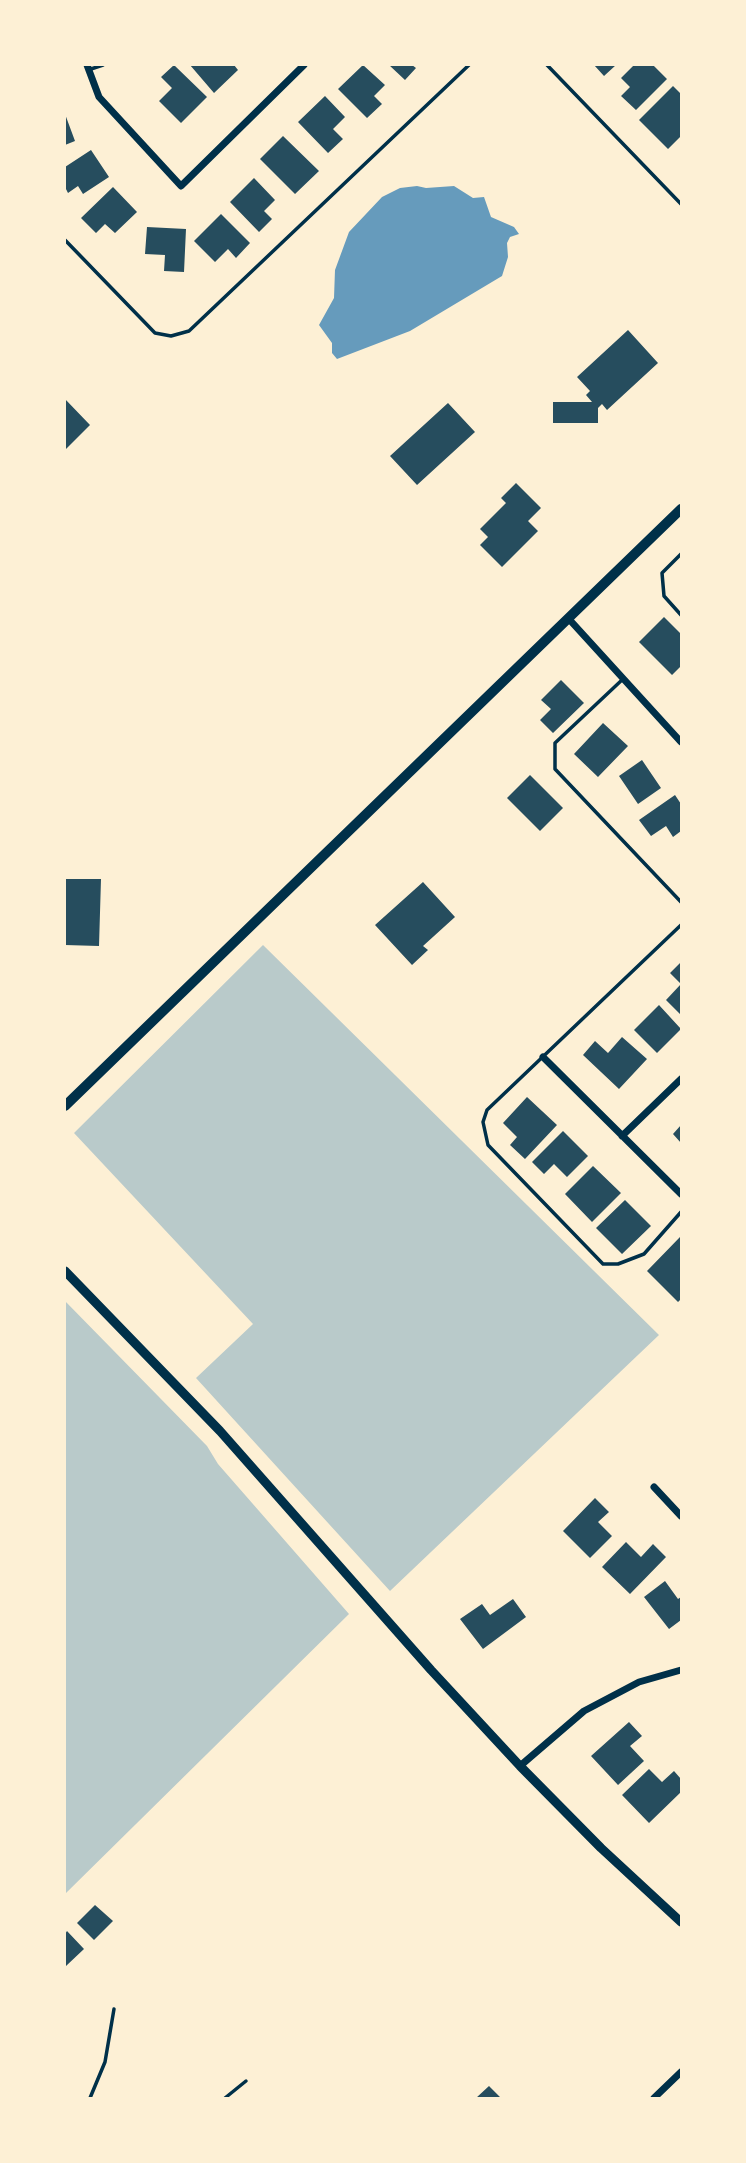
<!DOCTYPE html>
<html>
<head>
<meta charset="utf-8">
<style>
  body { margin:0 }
  #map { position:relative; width:746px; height:2163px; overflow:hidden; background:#fdf0d5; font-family:Signika,sans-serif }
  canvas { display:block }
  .frame { position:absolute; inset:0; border:66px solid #fdf0d5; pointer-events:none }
</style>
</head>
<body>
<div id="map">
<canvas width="746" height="2163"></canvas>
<div class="frame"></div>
</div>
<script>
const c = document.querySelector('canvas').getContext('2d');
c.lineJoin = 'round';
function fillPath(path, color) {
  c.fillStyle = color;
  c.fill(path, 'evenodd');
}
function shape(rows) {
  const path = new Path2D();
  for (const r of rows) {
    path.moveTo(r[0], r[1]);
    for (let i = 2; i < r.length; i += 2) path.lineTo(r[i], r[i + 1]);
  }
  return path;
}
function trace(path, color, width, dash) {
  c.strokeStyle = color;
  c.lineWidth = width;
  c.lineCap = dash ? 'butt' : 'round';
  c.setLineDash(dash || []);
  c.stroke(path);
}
const green = shape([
  [263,945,659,1335,390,1591,196,1378,253,1324,74,1133],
  [65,1301,207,1446,218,1464,349,1614,65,1894]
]);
const water = shape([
  [417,186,426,188,454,186,473,198,484,197,491,217,514,227,519,234,510,237,507,243,508,257,502,276,410,331,337,359,332,353,332,343,319,325,334,298,335,270,349,232,382,197,400,188]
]);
const building = shape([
  [174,65,207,97,181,123,159,101,172,88,161,77],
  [190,65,234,65,238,70,214,93],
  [363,65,385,85,374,96,382,104,367,118,338,89],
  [389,65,412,65,416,68,405,80],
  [594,65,616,65,604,76],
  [634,65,653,65,667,79,636,110,621,96,630,87,621,78],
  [673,86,681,94,681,136,668,149,639,120],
  [325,96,345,117,333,129,343,139,328,153,298,122],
  [65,114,75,141,65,145],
  [283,136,319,171,295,194,260,159],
  [91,150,109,177,83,194,78,186,68,193,65,187,65,167],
  [254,178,275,200,264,211,272,219,259,232,230,202],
  [113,187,137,212,115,233,105,224,96,233,81,218],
  [221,214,250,243,236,258,228,249,215,262,194,241],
  [147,227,186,229,184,272,164,271,165,255,145,254],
  [628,330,658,363,607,410,602,404,598,408,598,423,553,423,553,402,592,402,586,395,590,391,577,377],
  [65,399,90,425,65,450],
  [448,403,475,432,417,485,390,456],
  [516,483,541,508,528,521,538,531,502,567,480,545,488,537,480,529,506,503,501,498],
  [664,617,681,634,681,666,672,675,639,642],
  [561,680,584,703,553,733,540,720,551,709,541,700],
  [603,723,628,746,598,777,574,754],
  [642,760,661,788,638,804,619,776],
  [530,775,563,808,540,831,507,798],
  [675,795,681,804,681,831,673,837,666,826,651,836,639,820],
  [65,879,101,879,99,946,65,945],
  [423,882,455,917,423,946,428,950,412,965,375,925],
  [681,962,681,984,670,973],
  [681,984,681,1015,666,1000],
  [659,1005,681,1029,657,1053,634,1030],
  [622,1037,647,1059,619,1089,583,1055,595,1041,608,1053],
  [527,1097,557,1125,525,1159,510,1145,517,1137,503,1123],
  [681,1125,681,1143,673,1134],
  [563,1131,588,1156,567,1177,554,1164,544,1174,532,1162],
  [593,1166,621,1193,592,1222,565,1194],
  [625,1200,651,1226,622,1254,596,1228],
  [680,1237,681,1299,678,1302,647,1271],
  [595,1498,609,1512,598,1522,612,1536,590,1558,563,1531],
  [626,1542,641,1557,653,1544,666,1557,630,1594,602,1567],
  [665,1581,678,1599,681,1597,681,1620,669,1629,644,1597],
  [513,1599,526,1617,483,1649,460,1619,482,1604,490,1615],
  [629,1722,642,1736,630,1746,644,1761,618,1785,591,1756],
  [649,1769,662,1782,674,1771,681,1779,681,1792,649,1823,622,1795],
  [95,1905,113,1921,94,1940,77,1923],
  [67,1931,84,1949,66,1966,65,1934],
  [489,2086,501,2098,476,2098]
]);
const service = shape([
  [547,65,681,204],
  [91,69,103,65],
  [65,240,155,333,171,336,189,331,469,65],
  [681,554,662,573,664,596,681,615],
  [623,679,555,743,555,769,681,902],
  [681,925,487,1110,483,1122,488,1145,603,1264,618,1264,644,1254,681,1212],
  [90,2098,105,2062,114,2009],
  [225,2098,246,2081]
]);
const minor = shape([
  [87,65,99,97,181,186,304,65],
  [568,618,681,742],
  [543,1057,681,1194],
  [622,1136,681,1079],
  [654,1487,681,1516],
  [520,1766,584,1711,639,1682,681,1670],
  [654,2098,681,2072]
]);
const tertiary = shape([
  [65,1271,220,1431,431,1670,520,1766,601,1848,681,1922]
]);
const secondary = shape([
  [65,1106,681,509]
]);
fillPath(green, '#b9caca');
fillPath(water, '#669bbc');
fillPath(building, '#264d5e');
trace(service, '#003049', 3.5);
trace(minor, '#003049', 7);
trace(tertiary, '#003049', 9);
trace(secondary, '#003049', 10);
</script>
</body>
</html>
